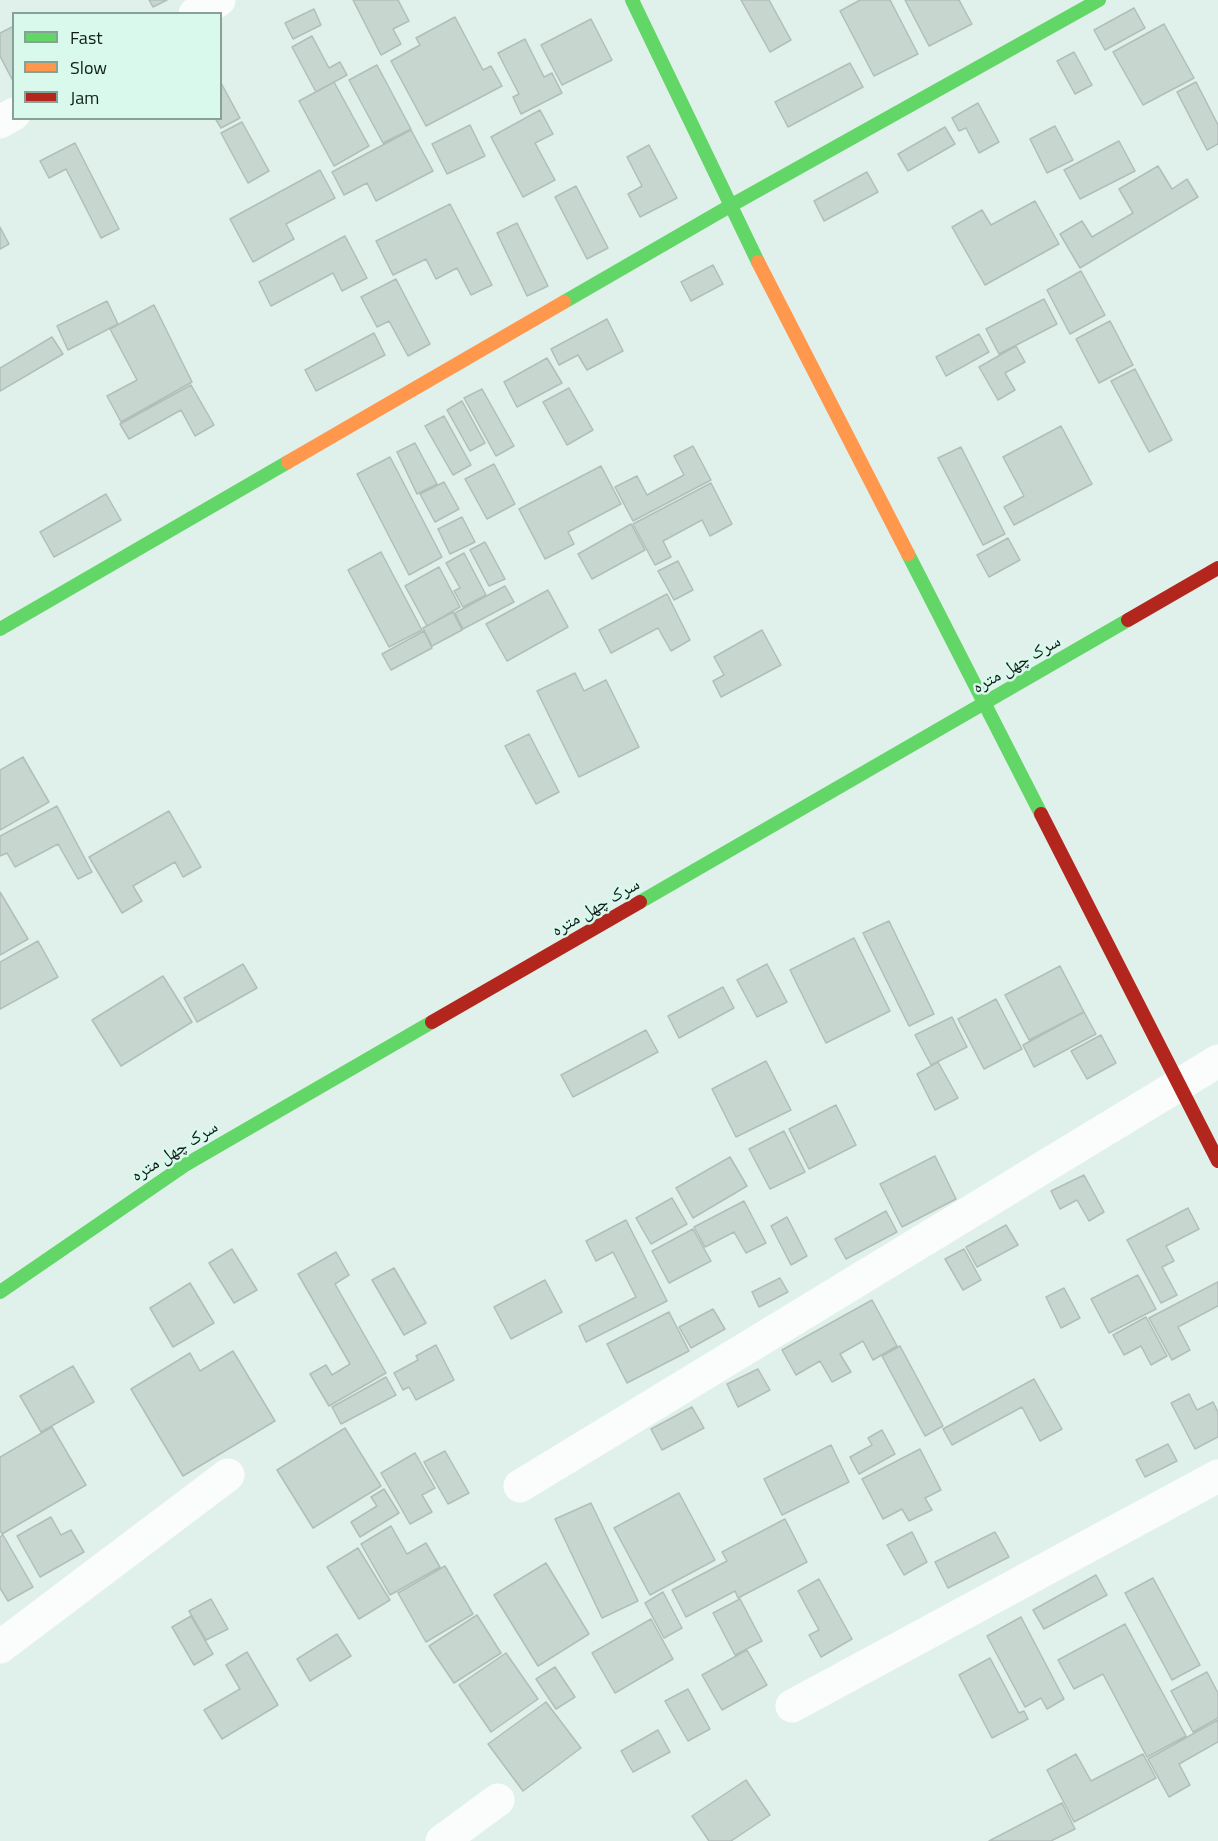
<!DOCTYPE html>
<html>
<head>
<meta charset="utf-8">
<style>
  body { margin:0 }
  #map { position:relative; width:1218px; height:1841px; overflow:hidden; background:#e0f1eb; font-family:"Titillium Web",sans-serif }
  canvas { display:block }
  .legend { position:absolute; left:12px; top:12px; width:210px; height:108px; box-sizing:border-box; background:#d8f9ec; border:2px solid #88a197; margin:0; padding:8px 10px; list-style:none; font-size:18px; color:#101d18 }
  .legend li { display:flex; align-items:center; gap:12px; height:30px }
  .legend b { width:30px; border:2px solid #88a197 }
</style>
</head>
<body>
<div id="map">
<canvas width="1218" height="1841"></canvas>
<ul class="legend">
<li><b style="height:8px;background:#63d668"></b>Fast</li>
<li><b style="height:8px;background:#ff974d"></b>Slow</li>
<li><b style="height:8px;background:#b3261e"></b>Jam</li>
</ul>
</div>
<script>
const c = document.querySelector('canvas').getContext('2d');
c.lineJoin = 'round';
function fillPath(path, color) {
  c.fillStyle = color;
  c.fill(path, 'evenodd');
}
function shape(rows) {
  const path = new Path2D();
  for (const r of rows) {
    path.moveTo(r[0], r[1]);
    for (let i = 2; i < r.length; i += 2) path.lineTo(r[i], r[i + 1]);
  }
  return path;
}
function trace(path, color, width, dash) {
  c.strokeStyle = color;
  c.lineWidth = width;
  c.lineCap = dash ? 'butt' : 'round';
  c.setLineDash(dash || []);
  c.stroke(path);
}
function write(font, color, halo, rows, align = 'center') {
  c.font = font + ' "Titillium Web","Noto Naskh Arabic",sans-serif';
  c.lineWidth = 5;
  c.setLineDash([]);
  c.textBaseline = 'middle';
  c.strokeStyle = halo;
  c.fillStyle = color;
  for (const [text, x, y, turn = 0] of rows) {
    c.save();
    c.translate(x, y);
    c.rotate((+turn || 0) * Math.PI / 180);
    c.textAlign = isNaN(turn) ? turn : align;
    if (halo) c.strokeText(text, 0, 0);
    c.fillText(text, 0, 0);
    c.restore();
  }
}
const building = shape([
  [149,0,167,0,153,7,149,0],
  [353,0,398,0,409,21,393,29,401,44,381,55,353,0],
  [741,0,769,0,791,40,770,52,741,0],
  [860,0,890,0,918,54,874,76,840,11,860,0],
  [905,0,959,0,972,24,929,46,905,0],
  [1134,8,1145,28,1105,50,1094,30,1134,8],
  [314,9,321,25,293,39,285,23,314,9],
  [455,17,483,70,491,66,502,86,426,126,391,61,420,45,416,38,455,17],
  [591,19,612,60,562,85,541,45,591,19],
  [1164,24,1194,78,1143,105,1113,52,1164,24],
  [14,26,14,83,0,56,0,33,14,26],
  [312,36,329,68,340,62,347,75,316,92,292,47,312,36],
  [525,39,544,77,552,73,562,93,521,114,513,97,519,94,498,53,525,39],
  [1074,52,1092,85,1075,94,1057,61,1074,52],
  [850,63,863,87,788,127,775,102,850,63],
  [377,65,411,129,383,143,349,80,377,65],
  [220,81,240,118,221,128,215,118,220,118,220,81],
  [334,82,369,146,334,166,299,101,334,82],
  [1196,82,1218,125,1218,144,1207,150,1177,92,1196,82],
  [978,103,999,142,979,153,966,128,959,131,952,118,978,103],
  [540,110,553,134,535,143,555,180,523,197,491,137,540,110],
  [242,122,269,171,248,183,221,133,242,122],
  [470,125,485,156,447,174,432,144,470,125],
  [1055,126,1073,160,1047,173,1030,139,1055,126],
  [945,127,955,144,908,171,898,154,945,127],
  [411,130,433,171,376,201,367,183,344,195,332,172,411,130],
  [1119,141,1135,171,1080,199,1064,170,1119,141],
  [75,143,119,229,101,238,66,169,49,178,40,161,75,143],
  [649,145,677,198,640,217,628,194,642,186,627,157,649,145],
  [1158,166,1172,189,1187,179,1198,197,1080,268,1060,234,1082,221,1092,237,1133,213,1119,189,1158,166],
  [320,170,335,198,286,224,294,239,253,262,230,219,320,170],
  [867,172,878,192,824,221,814,201,867,172],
  [576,186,608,248,587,259,555,197,576,186],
  [1035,201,1059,244,985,285,952,227,982,210,991,225,1035,201],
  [450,204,492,285,471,295,457,268,436,279,426,259,393,275,376,241,450,204],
  [517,223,548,286,527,296,497,233,517,223],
  [0,227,9,244,0,249,0,227],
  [345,236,367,278,342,291,333,273,271,306,259,282,345,236],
  [713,265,723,284,691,301,681,282,713,265],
  [1081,271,1105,315,1070,334,1047,290,1081,271],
  [396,279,430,344,408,356,389,321,377,327,361,297,396,279],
  [1044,299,1057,324,999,354,986,329,1044,299],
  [107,301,118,324,68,350,57,326,107,301],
  [154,305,192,382,121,422,107,396,137,380,110,329,154,305],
  [607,319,623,351,587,370,578,355,559,365,551,349,607,319],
  [1110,321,1133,365,1099,383,1076,339,1110,321],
  [374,333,385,355,316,391,305,370,374,333],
  [979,334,989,352,946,376,936,357,979,334],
  [52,337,63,354,0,391,0,368,52,337],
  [1016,346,1025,362,1005,373,1015,390,998,400,979,367,1016,346],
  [547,358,562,383,517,407,504,382,547,358],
  [1135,369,1172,440,1149,452,1111,381,1135,369],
  [191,385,214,425,195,436,181,410,129,439,120,424,191,385],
  [569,388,593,430,567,445,543,402,569,388],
  [482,389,514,446,496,456,464,398,482,389],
  [462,401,485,443,470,451,447,410,462,401],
  [444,416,471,465,453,475,425,426,444,416],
  [1061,426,1092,484,1014,525,1004,507,1024,496,1003,457,1061,426],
  [415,443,437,484,417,494,397,452,415,443],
  [693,446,711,480,633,521,615,487,637,476,647,495,684,475,674,456,693,446],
  [961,447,1005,534,983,545,938,458,961,447],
  [390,457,442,557,409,575,357,474,390,457],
  [494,464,515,504,487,519,465,479,494,464],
  [601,466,621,504,568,532,574,544,545,559,519,509,601,466],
  [444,482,459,509,435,522,420,494,444,482],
  [711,483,732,524,710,536,702,520,663,541,671,557,655,565,633,524,711,483],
  [106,494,121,520,54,557,40,532,106,494],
  [462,517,475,542,450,554,438,529,462,517],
  [631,524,645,550,592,579,578,554,631,524],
  [1008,538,1020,560,989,577,977,555,1008,538],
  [485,542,505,579,489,586,470,550,485,542],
  [381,552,422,630,389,647,348,570,381,552],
  [464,553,486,595,463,607,454,591,460,588,446,563,464,553],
  [678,561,693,590,674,600,658,571,678,561],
  [439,567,460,607,427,626,405,586,439,567],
  [505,586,514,602,463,629,455,613,505,586],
  [548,590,568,627,507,661,486,624,548,590],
  [667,594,690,640,671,651,658,628,611,653,599,630,667,594],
  [453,612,462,630,432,646,423,628,453,612],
  [762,630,781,665,721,697,713,681,724,675,714,657,762,630],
  [424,631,432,648,391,670,382,654,424,631],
  [575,673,584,691,606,680,639,747,579,777,537,691,575,673],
  [529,734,559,792,536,804,505,746,529,734],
  [23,757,49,802,0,830,0,770,23,757],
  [57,806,92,872,78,879,58,844,15,867,7,853,0,856,0,836,57,806],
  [169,811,201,867,183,877,175,862,133,886,142,901,122,913,89,857,169,811],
  [0,892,28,939,0,955,0,892],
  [889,921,934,1014,909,1026,863,933,889,921],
  [854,938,890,1011,826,1043,790,970,854,938],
  [38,941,58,977,0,1009,0,962,38,941],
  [243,964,257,988,197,1022,184,998,243,964],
  [767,964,787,1002,757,1017,737,980,767,964],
  [1060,966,1084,1012,1029,1040,1005,995,1060,966],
  [163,976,192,1022,121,1066,92,1020,163,976],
  [723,987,734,1008,679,1038,668,1016,723,987],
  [996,999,1022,1049,984,1069,958,1019,996,999],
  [1084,1012,1096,1034,1034,1067,1023,1045,1084,1012],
  [952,1017,967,1047,931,1065,915,1035,952,1017],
  [646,1030,658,1052,573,1097,561,1075,646,1030],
  [1101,1035,1116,1063,1087,1079,1071,1051,1101,1035],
  [766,1061,791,1110,736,1137,712,1089,766,1061],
  [938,1062,958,1098,935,1110,917,1074,938,1062],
  [836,1105,856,1145,809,1169,789,1129,836,1105],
  [784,1131,805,1172,770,1189,749,1149,784,1131],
  [935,1156,956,1199,902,1227,880,1184,935,1156],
  [730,1157,747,1186,693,1218,676,1188,730,1157],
  [1084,1175,1104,1212,1089,1221,1077,1200,1060,1209,1051,1191,1084,1175],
  [672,1198,687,1224,651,1244,636,1218,672,1198],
  [744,1201,766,1243,746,1253,734,1232,705,1247,694,1227,744,1201],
  [1188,1208,1199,1229,1166,1246,1174,1261,1162,1267,1177,1295,1161,1303,1127,1240,1188,1208],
  [886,1211,897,1232,846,1259,835,1239,886,1211],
  [787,1217,807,1256,791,1265,771,1226,787,1217],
  [626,1220,667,1301,586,1342,579,1326,636,1297,613,1252,596,1261,586,1241,626,1220],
  [1006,1225,1018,1245,977,1267,966,1247,1006,1225],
  [693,1229,711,1261,669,1283,652,1251,693,1229],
  [232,1249,257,1290,234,1303,209,1263,232,1249],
  [964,1249,981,1280,963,1290,945,1259,964,1249],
  [336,1252,349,1275,335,1284,386,1373,329,1406,310,1374,326,1365,332,1375,350,1364,298,1274,336,1252],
  [394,1268,426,1323,404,1335,372,1280,394,1268],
  [1138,1275,1156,1309,1109,1333,1091,1299,1138,1275],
  [780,1278,788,1292,759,1307,752,1292,780,1278],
  [545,1280,562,1312,511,1339,494,1307,545,1280],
  [1218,1282,1218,1306,1178,1327,1190,1350,1172,1360,1149,1318,1218,1282],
  [190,1283,214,1323,173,1347,150,1308,190,1283],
  [1064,1288,1080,1318,1061,1328,1046,1297,1064,1288],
  [872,1300,897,1346,873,1360,863,1341,840,1354,851,1372,832,1382,820,1361,796,1375,782,1350,872,1300],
  [713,1309,725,1329,691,1348,679,1327,713,1309],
  [669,1312,689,1351,627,1383,607,1344,669,1312],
  [1146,1317,1167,1356,1151,1365,1141,1346,1124,1355,1113,1335,1146,1317],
  [436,1345,454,1380,416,1400,409,1387,403,1390,394,1373,418,1360,416,1356,436,1345],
  [900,1346,943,1426,925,1436,882,1356,900,1346],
  [233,1351,275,1421,183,1476,131,1389,190,1353,200,1371,233,1351],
  [73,1366,94,1402,41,1432,20,1396,73,1366],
  [758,1369,770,1390,738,1407,727,1384,758,1369],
  [386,1377,396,1395,341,1424,332,1407,386,1377],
  [1034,1379,1062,1429,1040,1441,1022,1407,952,1445,943,1429,1034,1379],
  [1189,1394,1197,1410,1213,1402,1218,1412,1218,1437,1195,1449,1171,1403,1189,1394],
  [692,1407,704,1428,662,1450,651,1429,692,1407],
  [52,1427,86,1485,2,1534,0,1530,0,1457,52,1427],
  [345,1428,381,1486,313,1528,277,1470,345,1428],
  [882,1430,895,1454,859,1474,850,1457,872,1445,868,1438,882,1430],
  [1168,1444,1177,1461,1145,1477,1136,1460,1168,1444],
  [831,1445,849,1482,782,1515,764,1479,831,1445],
  [920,1449,941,1490,925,1498,932,1510,909,1521,902,1509,883,1519,862,1479,920,1449],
  [445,1451,469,1493,448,1504,424,1462,445,1451],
  [415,1453,435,1488,422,1495,432,1512,410,1524,381,1473,415,1453],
  [384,1489,399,1513,360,1537,351,1522,377,1506,371,1497,384,1489],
  [679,1493,715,1560,650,1595,614,1528,679,1493],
  [591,1503,638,1601,602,1618,555,1519,591,1503],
  [51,1517,61,1535,71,1530,84,1552,40,1577,17,1536,51,1517],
  [785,1519,807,1562,738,1598,735,1591,686,1617,672,1590,727,1561,722,1552,785,1519],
  [391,1526,407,1554,426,1543,440,1567,390,1595,361,1544,391,1526],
  [912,1532,927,1562,904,1575,887,1545,912,1532],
  [995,1532,1009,1557,948,1588,935,1562,995,1532],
  [3,1535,33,1587,8,1601,0,1588,0,1537,3,1535],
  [358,1548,390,1600,359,1619,327,1567,358,1548],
  [546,1563,589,1634,538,1666,494,1595,546,1563],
  [445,1566,473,1614,426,1642,398,1593,445,1566],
  [1096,1575,1107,1595,1044,1629,1033,1610,1096,1575],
  [1153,1578,1200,1665,1172,1680,1125,1593,1153,1578],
  [819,1579,852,1639,821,1657,809,1635,819,1630,798,1591,819,1579],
  [663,1592,682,1628,664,1638,645,1603,663,1592],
  [211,1599,228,1629,206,1640,189,1611,211,1599],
  [740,1599,762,1641,735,1655,713,1613,740,1599],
  [477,1615,501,1653,454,1683,429,1646,477,1615],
  [191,1616,213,1654,194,1665,172,1627,191,1616],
  [1021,1617,1064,1699,1047,1709,1041,1698,1025,1707,987,1636,1021,1617],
  [651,1619,673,1659,615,1693,592,1653,651,1619],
  [1125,1624,1186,1736,1147,1757,1103,1674,1074,1689,1058,1660,1125,1624],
  [337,1634,351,1656,310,1681,297,1659,337,1634],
  [747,1650,767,1685,722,1710,702,1675,747,1650],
  [247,1652,278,1705,222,1739,204,1710,240,1689,226,1665,247,1652],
  [506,1653,538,1699,491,1732,459,1685,506,1653],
  [990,1658,1019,1713,1024,1711,1028,1719,992,1738,959,1675,990,1658],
  [555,1667,575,1697,556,1709,536,1679,555,1667],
  [1207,1672,1218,1693,1218,1718,1193,1732,1171,1691,1207,1672],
  [688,1689,710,1729,688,1741,665,1701,688,1689],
  [546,1702,581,1748,523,1791,488,1744,546,1702],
  [1218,1720,1218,1742,1179,1764,1190,1785,1169,1797,1148,1759,1218,1720],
  [658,1730,670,1752,633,1772,621,1751,658,1730],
  [1076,1754,1091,1781,1143,1754,1156,1778,1074,1822,1047,1770,1076,1754],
  [746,1780,770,1815,731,1841,709,1841,692,1816,746,1780],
  [1062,1803,1075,1829,1051,1841,989,1841,1062,1803]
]);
const street = shape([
  [195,14,219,0],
  [0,122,14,114],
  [520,1486,1218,1061],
  [0,1647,228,1475],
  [792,1706,1218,1476],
  [442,1841,498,1800]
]);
const fast = shape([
  [632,0,758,262],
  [564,302,730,206,1099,0],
  [908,554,1041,814],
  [0,629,288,462],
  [640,902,1128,620],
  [0,1292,185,1165,432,1022]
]);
const slow = shape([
  [758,262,908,554],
  [288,462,564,302]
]);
const jam = shape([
  [1128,620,1218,568],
  [1041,814,1218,1161],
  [432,1022,640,902]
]);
const streetNames = [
  ["سرک چهل متره",1017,665,-30],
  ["سرک چهل متره",596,908,-30],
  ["سرک چهل متره",175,1152,-32]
];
fillPath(building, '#c8d6d0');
trace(building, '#b1beb9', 1.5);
trace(street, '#fafdfc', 33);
trace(fast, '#63d668', 14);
trace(slow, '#ff974d', 14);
trace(jam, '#b3261e', 14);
write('18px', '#101d18', '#d8f9ec', streetNames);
</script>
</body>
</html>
